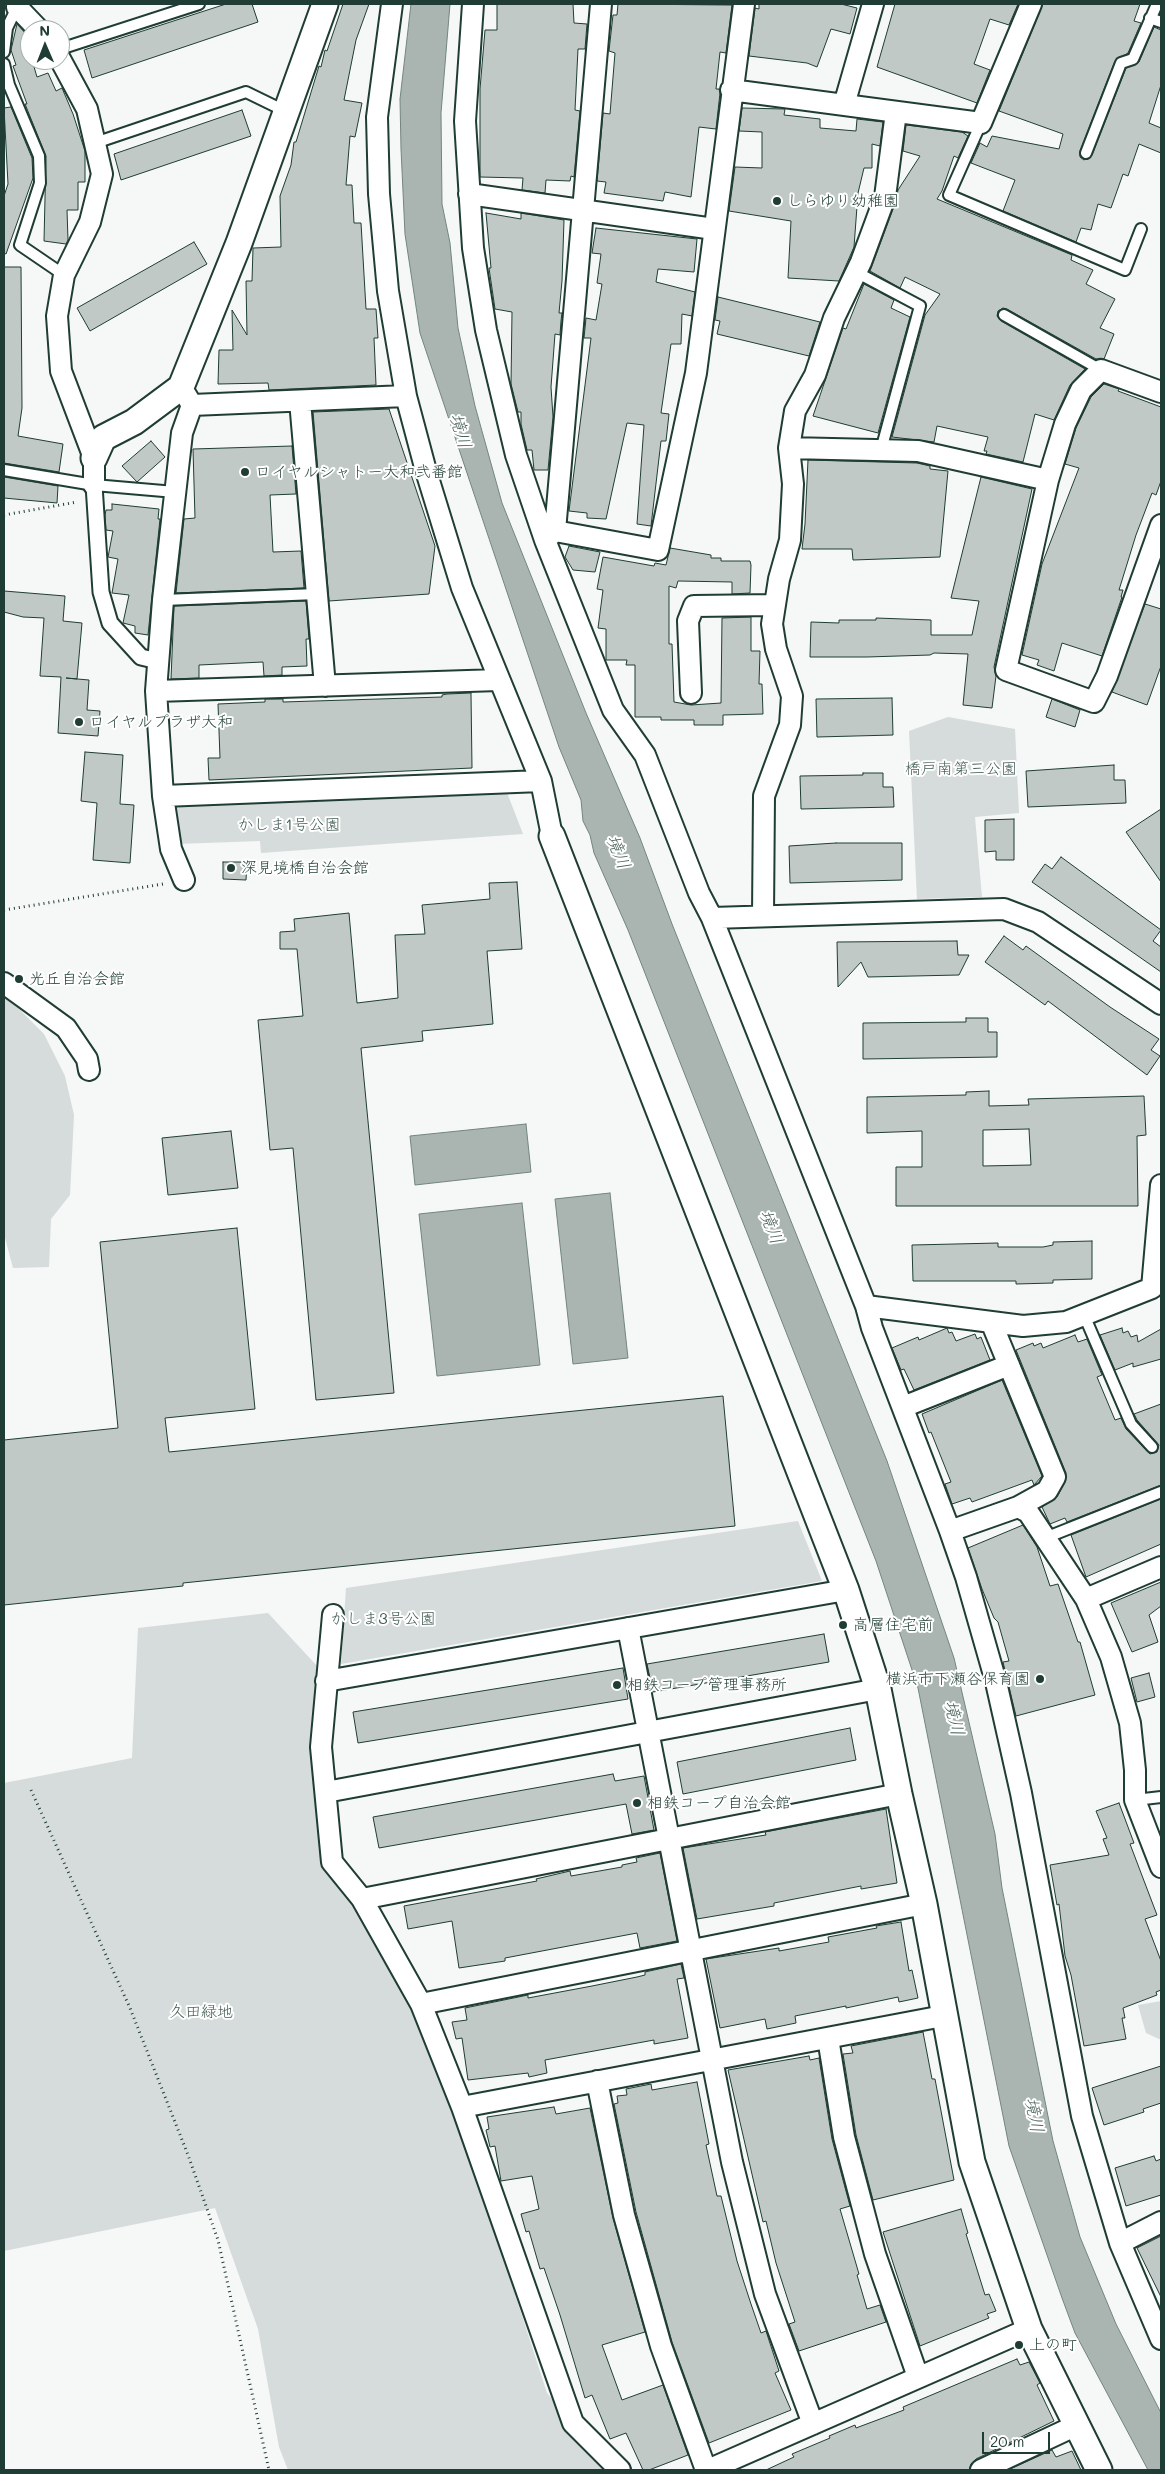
<!DOCTYPE html>
<html>
<head>
<meta charset="utf-8">
<style>
  body { margin:0 }
  #map { position:relative; width:1165px; height:2474px; overflow:hidden; background:#f6f7f7; font-family:Mali,sans-serif }
  canvas { display:block }
  .frame { position:absolute; inset:0; border:5px solid #1f3d34; pointer-events:none }
  .north { position:absolute; left:20px; top:20px; width:50px; height:50px; box-sizing:border-box; background:#fff; border:1px solid #a5b1ae; border-radius:50%; rotate:359deg; font-size:14px; font-weight:700; line-height:20px; text-align:center; color:#1f3d34 }
  .north::after { content:''; display:block; margin:auto; width:18px; height:22px; background:#1f3d34; clip-path:polygon(50% 0,100% 100%,50% 72%,0 100%) }
  .scale { position:absolute; left:982px; top:2432px; width:68px; height:22px; box-sizing:border-box; border:2px solid #1f3d34; border-top:0; padding-left:6px; font-size:15px; line-height:18px; white-space:nowrap; color:#1f3d34; -webkit-text-stroke:4px #fff; paint-order:stroke }
</style>
</head>
<body>
<div id="map">
<canvas width="1165" height="2474"></canvas>
<div class="frame"></div>
<div class="north">N</div>
<div class="scale">20 m</div>
</div>
<script>
const c = document.querySelector('canvas').getContext('2d');
c.lineJoin = 'round';
function fillPath(path, color) {
  c.fillStyle = color;
  c.fill(path, 'evenodd');
}
function shape(rows) {
  const path = new Path2D();
  for (const r of rows) {
    path.moveTo(r[0], r[1]);
    for (let i = 2; i < r.length; i += 2) path.lineTo(r[i], r[i + 1]);
  }
  return path;
}
function trace(path, color, width, dash) {
  c.strokeStyle = color;
  c.lineWidth = width;
  c.lineCap = dash ? 'butt' : 'round';
  c.setLineDash(dash || []);
  c.stroke(path);
}
function write(font, color, halo, rows, align = 'center') {
  c.font = font + ' Mali,"Klee One",sans-serif';
  c.lineWidth = 4;
  c.setLineDash([]);
  c.textBaseline = 'middle';
  c.strokeStyle = halo;
  c.fillStyle = color;
  for (const [text, x, y, turn = 0] of rows) {
    c.save();
    c.translate(x, y);
    c.rotate((+turn || 0) * Math.PI / 180);
    c.textAlign = isNaN(turn) ? turn : align;
    if (halo) c.strokeText(text, 0, 0);
    c.fillText(text, 0, 0);
    c.restore();
  }
}
const green = shape([
  [948,717,1015,729,1019,813,975,817,982,897,917,899,909,731],
  [506,790,523,834,261,853,260,841,177,844,171,804],
  [4,994,44,1034,65,1076,74,1115,70,1195,51,1219,49,1267,13,1268,4,1234],
  [798,1521,822,1581,341,1664,346,1588],
  [268,1613,317,1666,318,1769,334,1841,411,1992,463,2133,547,2393,613,2470,288,2470,279,2447,258,2329,215,2208,4,2251,4,1783,132,1758,138,1628],
  [1161,2001,1161,2040,1146,2033,1138,2005]
]);
const water = shape([
  [411,4,450,4,441,113,442,204,450,243,458,328,475,406,502,503,586,713,640,838,672,924,887,1461,954,1658,995,1834,1002,1888,1053,2141,1080,2237,1116,2324,1161,2413,1161,2470,1148,2470,1075,2333,1062,2298,1009,2146,918,1688,876,1561,628,930,594,853,590,835,583,821,581,800,559,747,420,333,405,234,401,149,400,99,411,4],
  [526,1124,531,1172,415,1185,410,1136,526,1124],
  [610,1193,628,1358,573,1364,555,1199,610,1193],
  [522,1203,540,1365,437,1376,419,1214,522,1203]
]);
const building = shape([
  [226,4,252,4,258,22,92,78,84,50,226,4],
  [343,4,369,4,356,40,344,100,362,103,355,137,350,136,346,185,352,185,354,223,361,223,366,309,376,309,378,338,374,338,376,385,269,390,268,383,218,384,219,350,233,350,232,310,247,335,246,281,252,281,253,248,281,247,280,196,291,165,294,142,296,142,319,66,321,67,325,50,327,51,343,4],
  [497,4,573,4,574,23,587,24,585,49,578,49,575,110,580,111,574,177,571,176,570,181,546,180,545,193,522,190,523,178,480,177,480,89,485,30,497,30,497,4],
  [618,4,732,5,726,53,720,52,716,89,719,89,720,93,716,129,699,127,691,197,665,192,663,201,604,193,606,182,597,181,603,113,610,114,615,53,609,51,613,15,617,15,618,4],
  [759,4,841,4,857,8,850,34,831,29,817,67,807,63,749,56,755,8,759,9,759,4],
  [895,4,1018,4,1009,25,990,19,974,64,990,70,977,103,877,67,895,4],
  [1043,4,1140,4,1134,21,1141,23,1128,53,1115,61,1080,151,1080,157,1084,160,1092,155,1126,68,1139,62,1154,27,1161,30,1161,85,1149,123,1161,128,1161,153,1139,144,1128,176,1123,174,1111,208,1098,204,1091,230,1081,228,1076,242,1003,211,1015,180,971,163,980,143,987,147,992,136,1059,149,1063,134,999,111,1043,4],
  [17,24,26,34,30,60,32,60,37,77,48,73,56,91,62,88,73,114,85,151,85,182,78,182,78,210,67,210,68,240,66,244,44,241,46,156,25,104,27,104,13,66,16,65,11,50,17,24],
  [11,107,32,158,33,178,6,254,4,253,4,196,8,184,4,108,11,107],
  [742,108,785,109,784,115,820,119,820,128,856,131,857,119,883,122,880,146,872,144,872,168,864,168,858,193,854,247,839,281,788,278,791,221,729,211,735,167,762,168,762,132,739,131,742,108],
  [242,110,251,136,121,180,114,154,242,110],
  [906,125,962,132,968,136,958,158,954,156,942,191,937,199,1072,255,1071,260,1093,270,1086,284,1115,299,1100,328,1114,334,1104,359,1096,359,1007,309,1003,308,998,311,997,316,1001,321,1085,369,1070,385,1054,420,1035,414,1023,462,986,454,987,451,984,451,988,437,937,426,934,442,892,437,925,315,940,294,905,277,900,288,870,271,896,201,898,190,920,156,903,151,906,125],
  [486,213,521,219,521,213,564,220,562,281,559,313,562,313,561,321,560,335,555,334,551,387,553,417,548,470,534,470,532,450,527,450,521,424,521,412,518,412,511,384,512,312,495,309,489,268,491,268,486,213],
  [596,228,697,239,694,272,658,269,656,282,695,292,692,316,682,314,681,344,671,344,661,413,669,414,666,441,661,441,651,526,637,524,644,425,627,423,606,519,587,518,587,513,569,511,591,338,584,338,586,318,596,320,602,284,597,283,601,254,592,253,596,228],
  [194,242,207,264,90,331,77,308,194,242],
  [4,267,21,267,22,408,18,436,63,444,59,472,4,463,4,267],
  [864,284,894,300,891,308,910,317,878,433,813,416,843,328,846,329,864,284],
  [718,297,820,322,809,356,717,334,720,321,715,320,718,297],
  [1104,384,1119,389,1118,391,1161,407,1161,481,1156,495,1152,493,1136,535,1119,590,1123,590,1121,597,1122,597,1102,656,1062,643,1054,671,1037,665,1039,660,1022,655,1042,564,1079,468,1065,464,1076,428,1091,397,1104,384],
  [389,409,435,546,429,594,329,601,313,412,389,409],
  [151,441,165,457,137,482,122,466,151,441],
  [292,446,296,494,270,495,273,552,301,551,304,588,176,593,184,519,195,518,193,449,292,446],
  [808,460,917,463,930,466,930,469,948,471,940,557,853,560,852,549,802,549,805,524,808,460],
  [4,477,58,486,57,503,4,498,4,477],
  [981,477,1032,489,994,667,996,676,992,708,963,705,968,654,934,653,930,655,867,657,810,657,811,622,839,623,839,620,876,620,876,618,931,620,931,635,972,635,979,601,951,598,981,477],
  [112,504,159,509,158,519,160,519,148,635,135,633,135,626,123,623,129,595,112,593,118,559,108,557,113,531,106,530,105,515,106,510,112,510,112,504],
  [569,546,600,552,595,572,573,570,565,557,569,546],
  [670,548,711,555,711,558,721,558,721,561,750,561,751,565,750,593,732,594,732,582,678,581,676,588,669,586,669,644,672,644,674,702,691,705,721,703,722,618,751,617,751,651,760,651,759,684,762,684,763,714,723,715,723,725,694,725,694,720,661,720,661,717,635,717,635,665,626,665,627,660,606,660,606,629,598,628,603,590,597,589,603,557,654,566,655,563,666,565,670,548],
  [4,591,65,596,63,621,82,623,77,679,66,678,89,680,87,710,100,711,98,736,58,733,61,677,40,676,44,618,23,617,4,612,4,591],
  [306,601,309,639,306,639,307,666,282,667,282,675,264,676,263,662,199,665,199,678,171,679,174,606,306,601],
  [1145,604,1161,609,1161,666,1147,705,1112,692,1145,604],
  [471,693,472,768,209,780,208,758,220,758,218,704,265,702,265,699,283,699,283,702,442,697,442,695,447,694,471,693],
  [892,698,893,735,817,737,816,699,892,698],
  [1052,699,1080,710,1075,727,1046,717,1052,699],
  [85,752,123,755,120,804,134,805,130,863,93,860,97,803,81,801,85,752],
  [1114,765,1114,780,1125,780,1126,803,1028,807,1026,771,1114,765],
  [863,773,883,773,883,787,893,787,894,807,801,809,800,776,863,775,863,773],
  [1161,809,1161,882,1126,832,1161,809],
  [1014,819,1014,860,996,860,996,851,985,852,985,820,1014,819],
  [836,843,902,843,902,880,790,883,789,846,836,843],
  [1061,857,1161,930,1153,941,1161,947,1161,972,1032,882,1045,864,1052,869,1061,857],
  [223,862,247,862,246,880,223,879,223,862],
  [517,882,522,949,487,951,493,1024,422,1031,423,1041,361,1048,394,1393,316,1400,293,1148,270,1150,258,1020,303,1016,297,949,280,949,280,932,295,931,294,919,349,913,357,1003,398,998,395,935,425,934,422,905,490,899,489,883,517,882],
  [1004,936,1023,950,1026,946,1110,1007,1159,1039,1151,1050,1160,1056,1147,1075,1048,1001,1045,1005,985,962,1004,936],
  [957,941,958,955,969,955,959,975,868,977,861,962,838,987,837,942,957,941],
  [966,1018,988,1018,988,1032,997,1032,997,1057,863,1059,863,1023,966,1022,966,1018],
  [989,1091,989,1106,1029,1105,1028,1099,1144,1096,1146,1135,1137,1136,1138,1206,896,1206,896,1167,922,1167,922,1131,867,1133,867,1097,966,1095,966,1092,989,1091],
  [1029,1129,1031,1165,983,1166,983,1130,1029,1129],
  [231,1131,238,1188,168,1195,162,1138,231,1131],
  [237,1228,255,1409,165,1418,169,1452,723,1396,735,1526,183,1583,183,1586,4,1605,4,1440,118,1428,100,1242,237,1228],
  [1092,1241,1092,1279,1053,1280,1053,1283,1016,1284,1016,1281,913,1281,912,1245,998,1243,998,1247,1043,1247,1053,1245,1053,1242,1092,1241],
  [947,1328,949,1333,952,1332,956,1341,975,1334,977,1339,981,1337,990,1360,914,1390,904,1369,901,1370,892,1348,918,1337,919,1340,947,1328],
  [1122,1328,1123,1333,1128,1331,1131,1337,1137,1335,1138,1342,1161,1329,1161,1359,1133,1367,1133,1363,1115,1370,1100,1335,1122,1328],
  [1075,1335,1078,1342,1087,1339,1102,1375,1097,1377,1115,1420,1121,1418,1126,1429,1150,1454,1157,1452,1159,1445,1137,1420,1134,1414,1161,1404,1161,1485,1067,1522,1065,1518,1050,1524,1042,1507,1057,1497,1065,1482,1066,1473,1016,1350,1033,1343,1034,1346,1041,1343,1043,1348,1075,1335],
  [1002,1380,1042,1476,1034,1485,1032,1480,972,1502,970,1498,952,1504,945,1484,951,1482,931,1432,929,1433,922,1414,1002,1380],
  [1161,1499,1161,1544,1086,1577,1071,1535,1161,1499],
  [1023,1525,1037,1547,1050,1586,1058,1584,1078,1642,1080,1642,1095,1695,1016,1716,1003,1662,1009,1661,998,1622,994,1618,982,1589,968,1548,1023,1525],
  [1161,1582,1161,1606,1149,1615,1158,1642,1132,1652,1111,1603,1161,1582],
  [824,1634,829,1662,653,1692,647,1664,824,1634],
  [623,1668,628,1699,358,1743,353,1712,623,1668],
  [1149,1673,1155,1697,1137,1702,1131,1678,1149,1673],
  [850,1728,856,1760,683,1794,677,1762,850,1728],
  [613,1774,615,1781,644,1776,654,1830,632,1834,626,1804,379,1848,373,1817,613,1774],
  [1119,1803,1134,1843,1130,1844,1157,1915,1145,1919,1161,1961,1161,1990,1156,1992,1157,1995,1123,2008,1125,2018,1122,2018,1126,2039,1084,2046,1071,1975,1065,1956,1059,1904,1057,1905,1050,1865,1109,1855,1103,1839,1107,1838,1096,1811,1119,1803],
  [886,1809,897,1883,861,1889,861,1886,774,1903,774,1906,697,1919,683,1848,766,1835,765,1832,886,1809],
  [660,1853,677,1941,640,1948,637,1933,505,1958,505,1961,459,1968,452,1921,408,1929,404,1906,537,1881,536,1879,570,1871,571,1876,622,1867,622,1865,637,1862,636,1858,660,1853],
  [901,1922,909,1971,912,1970,918,1998,899,2002,898,1997,846,2008,846,2006,795,2016,796,2023,767,2029,765,2019,720,2028,706,1959,779,1948,779,1951,829,1942,828,1937,877,1928,876,1926,901,1922],
  [681,1964,684,1978,677,1979,688,2038,654,2044,654,2040,545,2060,547,2073,529,2077,528,2073,468,2080,462,2038,456,2039,452,2022,467,2020,465,2008,528,1995,528,1998,592,1986,637,1977,645,1975,645,1972,681,1964],
  [923,2032,932,2079,935,2079,954,2180,873,2200,856,2135,843,2054,853,2053,851,2046,923,2032],
  [809,2056,810,2060,819,2058,832,2139,850,2206,840,2209,859,2274,857,2275,867,2309,880,2305,886,2322,799,2351,789,2324,795,2322,776,2263,766,2221,763,2222,728,2070,809,2056],
  [1161,2066,1161,2103,1143,2109,1144,2112,1104,2125,1092,2088,1161,2066],
  [697,2082,709,2144,706,2145,717,2196,721,2196,737,2261,751,2304,761,2333,766,2331,779,2371,775,2373,791,2410,709,2443,672,2342,636,2212,614,2104,618,2103,617,2096,627,2095,626,2089,651,2084,652,2090,697,2082],
  [554,2107,556,2114,590,2108,613,2218,645,2332,602,2345,622,2400,663,2385,688,2455,649,2470,643,2470,626,2433,610,2439,592,2395,585,2398,560,2315,544,2268,540,2269,529,2231,526,2232,521,2214,539,2209,532,2176,501,2181,495,2146,490,2147,486,2130,489,2129,487,2117,554,2107],
  [1154,2156,1156,2161,1161,2159,1161,2195,1126,2206,1115,2168,1154,2156],
  [961,2209,968,2233,966,2234,985,2295,989,2294,996,2311,987,2314,989,2318,920,2346,883,2232,961,2209],
  [1161,2236,1161,2297,1137,2248,1161,2236],
  [1017,2359,1020,2365,1029,2362,1040,2383,1037,2385,1054,2421,976,2459,971,2464,969,2470,766,2470,794,2457,792,2454,830,2438,829,2436,855,2425,856,2428,904,2410,903,2407,1017,2359],
  [1052,2450,1056,2457,1072,2451,1081,2470,1008,2470,1052,2450]
]);
const path = shape([
  [4,515,77,502],
  [4,910,163,884],
  [31,1790,130,2008,188,2155,218,2240,269,2470]
]);
const service = shape([
  [1150,18,1161,22],
  [60,49,199,4],
  [4,52,7,28,17,7],
  [4,64,9,85,39,156,40,183,20,245,64,275],
  [981,123,949,195,1125,270,1141,229],
  [95,143,246,92,285,111],
  [1086,153,1121,63,1133,59,1157,4],
  [856,272,920,306,881,450],
  [1004,315,1101,370],
  [4,470,94,485,175,492],
  [163,600,317,594],
  [1084,1315,1131,1424,1152,1447],
  [1045,1538,1161,1492],
  [1135,1800,1161,1797]
]);
const pedestrian = shape([
  [94,485,101,592,110,623,141,657,158,661]
]);
const minor = shape([
  [18,4,17,7,39,30],
  [392,4,377,117,379,194,388,291,406,396,426,471,462,588,541,781,552,836],
  [473,4,465,121,473,248,486,330,516,455,545,540,613,710,645,755,699,893,712,918,866,1306,872,1328,950,1531,966,1577,996,1682,1021,1793,1082,2116,1120,2243,1161,2339],
  [60,59,87,109,102,174,90,222,64,275,57,316,61,371,94,458,94,485],
  [731,90,981,123,1031,4],
  [844,105,873,4],
  [469,194,714,229],
  [186,395,192,405,406,396],
  [300,401,325,686],
  [789,448,918,451,1048,480,1006,670,1094,702,1107,676,1161,525],
  [1048,480,1065,424,1081,390,1101,370,1161,392],
  [555,531,658,550,696,373,744,4],
  [545,540,555,531,601,4],
  [156,691,499,680],
  [691,693,688,621,694,606,775,605],
  [163,796,541,781],
  [184,880,171,849,163,796,156,691,163,600,182,433,192,405],
  [763,915,764,796,790,725,792,696,776,649,772,624,779,579,790,540,793,484,789,448,795,411,815,375,834,318,861,262,885,197,896,112],
  [712,918,1004,909,1038,922,1161,1004],
  [4,983,66,1028,87,1059,89,1070],
  [866,1306,1023,1326,1066,1322,1152,1288,1161,1185],
  [992,1324,1055,1477,1047,1491,1018,1507],
  [903,1407,1009,1365],
  [950,1531,1018,1507,1028,1512,1086,1599,1111,1657,1130,1723,1135,1770,1135,1800,1161,1867],
  [1086,1599,1161,1567],
  [333,1615,321,1747,332,1862,362,1899,421,2004,462,2107,573,2423,620,2470],
  [628,1628,732,2162,765,2294,813,2424],
  [326,1681,846,1590],
  [326,1792,878,1689],
  [362,1899,899,1794],
  [421,2004,924,1904],
  [828,2038,844,2137,875,2254,918,2377],
  [597,2081,624,2215,661,2346,706,2470],
  [462,2107,943,2016],
  [1120,2243,1161,2222],
  [708,2470,1029,2329],
  [981,2470,1077,2425]
]);
const tertiary = shape([
  [94,458,103,438,134,422,181,387,239,243,325,4],
  [552,836,846,1590,878,1689,899,1794,924,1904,972,2162,1029,2329,1099,2470]
]);
const markers = [
  [777,201,5,"#1f3d34"],
  [245,472,5,"#1f3d34"],
  [79,722,5,"#1f3d34"],
  [231,868,5,"#1f3d34"],
  [19,979,5,"#1f3d34"],
  [843,1625,5,"#1f3d34"],
  [1040,1679,5,"#1f3d34"],
  [617,1685,5,"#1f3d34"],
  [637,1803,5,"#1f3d34"],
  [1019,2345,5,"#1f3d34"]
];
const poiNames = [
  ["しらゆり幼稚園",787,201],
  ["ロイヤルシャトー大和弐番館",255,472],
  ["ロイヤルプラザ大和",89,722],
  ["深見境橋自治会館",241,868],
  ["光丘自治会館",29,979],
  ["高層住宅前",853,1625],
  ["横浜市下瀬谷保育園",1030,1679,"right"],
  ["相鉄コープ管理事務所",627,1685],
  ["相鉄コープ自治会館",647,1803],
  ["上の町",1029,2345]
];
const parkNames = [
  ["橋戸南第三公園",961,769],
  ["かしま1号公園",289,825],
  ["かしま3号公園",383,1619],
  ["久田緑地",201,2012]
];
const waterNames = [
  ["境川",460,431,74],
  ["境川",618,852,68],
  ["境川",771,1227,68],
  ["境川",954,1718,77],
  ["境川",1034,2115,79]
];
fillPath(green, '#d6dcdb');
fillPath(water, '#aab5b1');
trace(water, '#72857f', 1);
fillPath(building, '#c0c9c6');
trace(building, '#1f3d34', 1);
trace(service, '#1f3d34', 14);
trace(pedestrian, '#1f3d34', 19);
trace(minor, '#1f3d34', 24);
trace(tertiary, '#1f3d34', 29);
trace(path, '#1f3d34', 3, [1, 4]);
trace(service, '#fff', 10);
trace(pedestrian, '#fff', 15);
trace(minor, '#fff', 20);
trace(tertiary, '#fff', 25);
for (const [x, y, r, color] of markers) {
  const dot = new Path2D();
  dot.arc(x, y, r, 0, 2 * Math.PI);
  c.fillStyle = color;
  c.fill(dot);
  trace(dot, '#fff', 2);
}
write('16px', '#1f3d34', '#fff', poiNames, 'left');
write('16px', '#445d55', '#fff', parkNames);
write('italic 18px', '#49615a', '#fff', waterNames);
</script>
</body>
</html>
